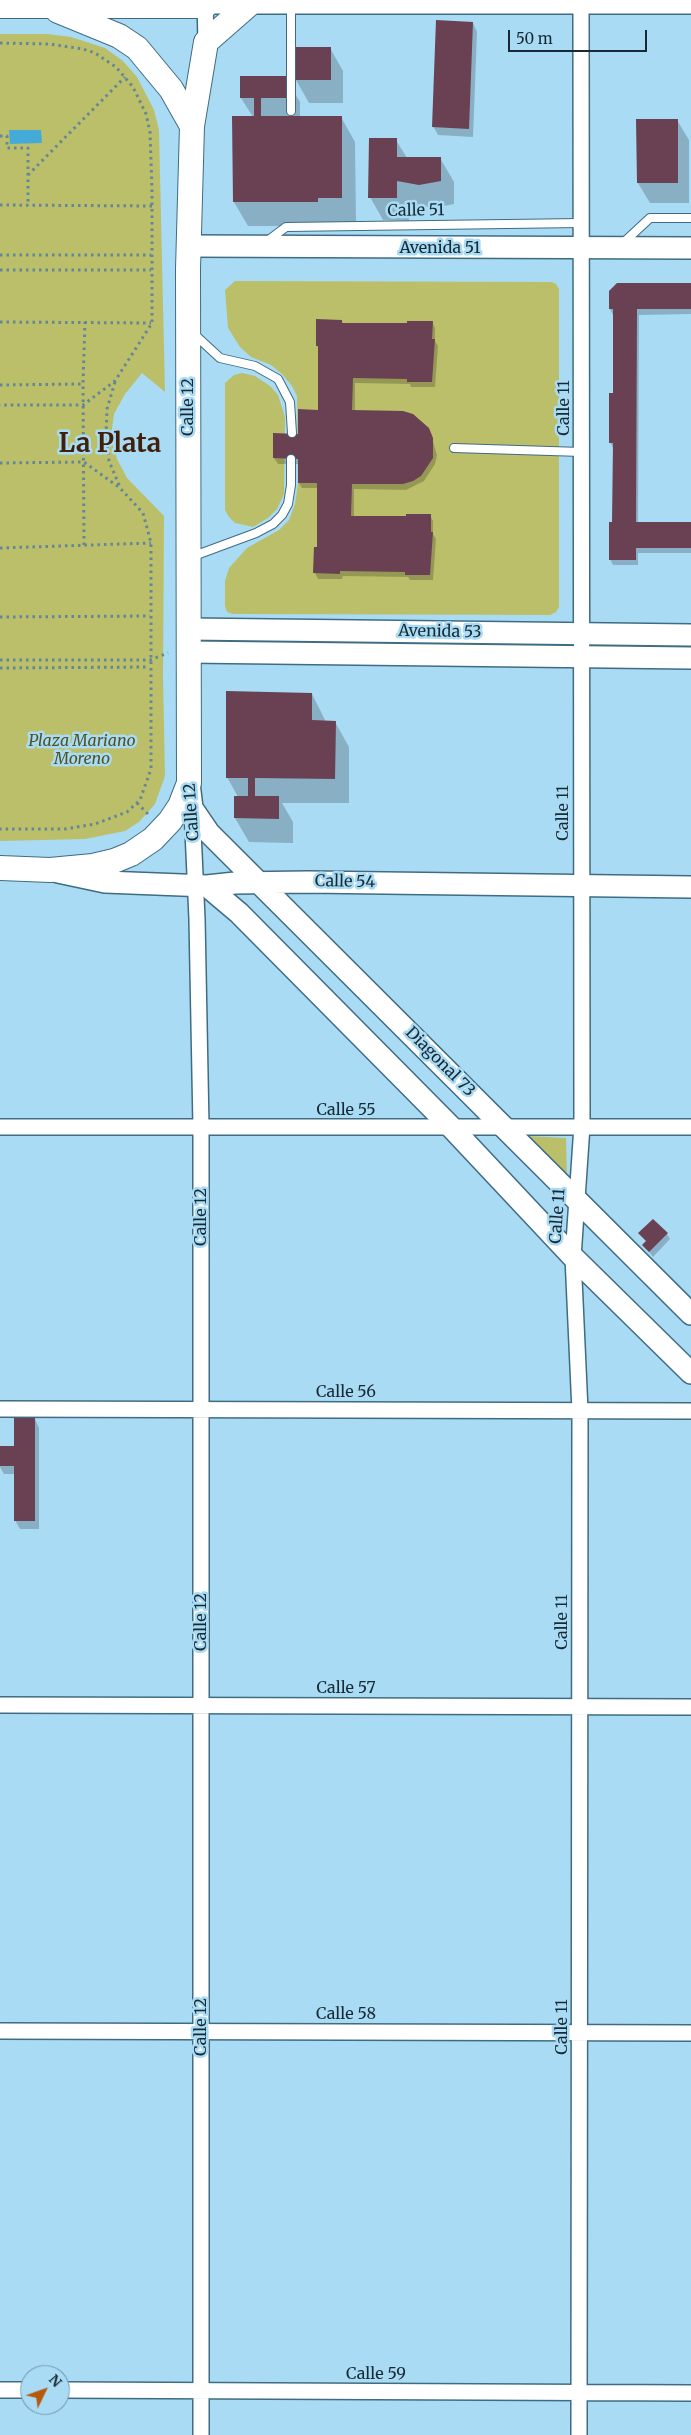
<!DOCTYPE html>
<html>
<head>
<meta charset="utf-8">
<style>
  body { margin:0 }
  #map { position:relative; width:691px; height:2435px; overflow:hidden; background:#aadbf4; font-family:Merriweather,serif }
  canvas { display:block }
  .north { position:absolute; left:20px; top:2365px; width:50px; height:50px; box-sizing:border-box; background:#aadbf4; border:1px solid #6f94a7; border-radius:50%; rotate:48deg; font-size:14px; font-weight:700; line-height:20px; text-align:center; color:#172a34 }
  .north::after { content:''; display:block; margin:auto; width:18px; height:22px; background:#b7590a; clip-path:polygon(50% 0,100% 100%,50% 72%,0 100%) }
  .scale { position:absolute; left:508px; top:30px; width:139px; height:22px; box-sizing:border-box; border:2px solid #172a34; border-top:0; padding-left:6px; font-size:15px; line-height:18px; white-space:nowrap; color:#172a34; -webkit-text-stroke:4px #aadbf4; paint-order:stroke }
</style>
</head>
<body>
<div id="map">
<canvas width="691" height="2435"></canvas>
<div class="north">N</div>
<div class="scale">50 m</div>
</div>
<script>
const c = document.querySelector('canvas').getContext('2d');
c.lineJoin = 'round';
function fillPath(path, color) {
  c.fillStyle = color;
  c.fill(path, 'evenodd');
}
function shape(rows) {
  const path = new Path2D();
  for (const r of rows) {
    path.moveTo(r[0], r[1]);
    for (let i = 2; i < r.length; i += 2) path.lineTo(r[i], r[i + 1]);
  }
  return path;
}
function trace(path, color, width, dash) {
  c.strokeStyle = color;
  c.lineWidth = width;
  c.lineCap = dash ? 'butt' : 'round';
  c.setLineDash(dash || []);
  c.stroke(path);
}
function write(font, color, halo, rows, align = 'center') {
  c.font = font + ' Merriweather,serif';
  c.lineWidth = 5;
  c.setLineDash([]);
  c.textBaseline = 'middle';
  c.strokeStyle = halo;
  c.fillStyle = color;
  for (const [text, x, y, turn = 0] of rows) {
    c.save();
    c.translate(x, y);
    c.rotate((+turn || 0) * Math.PI / 180);
    c.textAlign = isNaN(turn) ? turn : align;
    if (halo) c.strokeText(text, 0, 0);
    c.fillText(text, 0, 0);
    c.restore();
  }
}
const green = shape([
  [0,34,47,34,71,37,105,48,123,61,137,77,154,110,159,130,165,392,142,373,125,394,114,414,111,436,117,459,127,478,164,516,163,677,165,776,155,804,139,822,125,831,85,839,0,841],
  [235,281,552,282,556,284,559,289,559,607,556,612,550,615,233,614,227,612,225,606,225,581,229,568,247,548,279,530,289,520,295,504,298,483,297,396,292,386,282,374,271,365,251,357,240,347,228,328,225,290],
  [242,373,255,376,270,386,278,395,285,417,284,494,277,509,268,518,253,527,235,523,229,517,225,510,225,383,234,375],
  [526,1136,566,1138,567,1176]
]);
const water = shape([
  [9,130,41,130,42,143,10,144]
]);
const shadow = shape([
  [473,23,477,32,473,137,438,135,433,126],
  [330,48,343,71,343,103,309,103,296,80],
  [285,77,300,102,300,117,341,117,355,142,356,222,332,222,332,226,248,226,234,202,253,117,241,98],
  [677,120,689,140,689,203,650,203,638,183],
  [396,140,407,158,440,158,454,182,454,204,433,208,409,203,409,221,383,220,370,197],
  [691,284,691,314,639,315,638,523,691,523,691,553,638,553,638,565,613,565,610,559,613,523,613,448,610,442,614,394,613,315,610,309,610,292],
  [342,321,343,324,409,325,432,322,435,328,435,341,438,346,435,387,411,387,410,384,355,383,355,411,431,435,437,455,435,464,424,481,406,490,354,489,354,517,407,518,430,515,433,521,433,534,436,539,433,580,410,580,408,577,343,576,342,579,318,579,315,573,315,548,318,548,318,488,302,488,299,483,299,464,278,464,274,458,274,435,299,435,319,411,320,350,317,346],
  [312,694,326,722,335,722,349,747,349,803,282,803,293,822,293,843,249,842,235,818,238,797,227,777],
  [640,1233,667,1234,670,1239,653,1257,644,1245,647,1242],
  [35,1419,39,1428,39,1529,20,1529,15,1520,15,1474,4,1474,0,1467,0,1447,15,1448]
]);
const building = shape([
  [436,20,473,22,469,129,432,127],
  [295,47,331,47,331,80,295,80],
  [240,76,286,76,286,98,261,98,261,116,342,116,342,198,318,198,318,202,233,202,232,116,254,116,254,98,240,98],
  [636,119,678,119,678,183,637,183],
  [369,138,397,138,397,157,441,157,441,181,419,185,397,181,397,198,368,198],
  [617,283,691,283,691,309,637,309,636,522,691,522,691,548,636,548,636,560,609,560,609,522,612,522,613,443,609,443,609,393,613,393,613,309,609,309,609,291],
  [316,319,342,320,342,323,407,323,407,321,433,321,432,339,435,339,432,382,407,382,407,379,353,378,352,410,403,411,413,414,429,428,433,438,433,458,421,476,413,481,403,484,352,484,351,516,406,516,406,514,431,514,431,532,433,532,430,575,405,575,405,572,340,571,340,574,313,573,314,547,317,547,317,483,298,483,298,459,273,458,273,433,298,434,298,409,318,410,318,346,316,346],
  [226,691,312,693,312,720,336,721,335,779,255,778,255,796,279,796,279,819,234,818,234,796,248,796,248,778,226,778],
  [653,1219,668,1233,649,1252,642,1245,646,1241,638,1233],
  [14,1418,35,1418,35,1521,14,1521,14,1466,0,1466,0,1446,14,1446]
]);
const path = shape([
  [0,43,49,44,83,49,95,53,116,67,133,87,146,114,150,132,152,189,152,323,115,381,83,405,0,405],
  [0,136,7,136,7,148,28,148,28,205],
  [28,175,125,77],
  [0,205,152,206],
  [0,255,151,255],
  [0,270,151,270],
  [0,322,151,323],
  [115,382,107,409,106,435,109,461,120,487],
  [0,385,83,384],
  [0,463,84,462,120,488,143,513,151,543,151,769,140,800,127,812,95,824,65,829,0,829],
  [84,545,83,384,85,322],
  [0,548,151,543],
  [0,617,150,616],
  [0,660,150,660,168,653],
  [0,668,149,667],
  [137,803,149,815]
]);
const lane = shape([
  [291,6,291,111],
  [266,242,286,227,581,223],
  [623,243,650,218,691,218],
  [194,334,220,358,255,366,278,379,290,402,292,433],
  [454,448,582,452],
  [191,557,256,533,273,524,282,515,288,504,291,485,291,459]
]);
const street = shape([
  [205,0,206,42],
  [205,6,691,6],
  [192,809,197,919,201,1127,201,2435],
  [0,1127,691,1127],
  [0,1409,691,1411],
  [0,1705,691,1707],
  [0,2031,691,2033],
  [0,2390,30,2390],
  [60,2390,691,2393],
  [579,2435,580,1411,573,1257,582,1126,581,0]
]);
const secondary = shape([
  [189,246,691,248],
  [188,629,691,635],
  [189,652,691,658],
  [189,783,192,808,209,833,691,1314],
  [58,872,105,882,207,886,235,883,308,882,691,887],
  [207,886,239,913,451,1127,573,1257,691,1373]
]);
const primary = shape([
  [0,6,205,6,211,0],
  [58,11,119,36,137,48,171,89,192,126],
  [0,868,50,870,93,866,114,861,131,854,153,839,170,821,180,806,189,783,188,269,192,126,206,42,254,0]
]);
const streetNames = [
  ["Calle 51",416,211,-1],
  ["Avenida 51",440,248],
  ["Calle 12",188,407,-90],
  ["Calle 11",564,408,-90],
  ["Avenida 53",440,632,1],
  ["Calle 12",192,812,-94],
  ["Calle 11",563,813,-90],
  ["Calle 54",345,882,1],
  ["Diagonal 73",440,1062,45],
  ["Calle 55",346,1110],
  ["Calle 11",558,1216,-86],
  ["Calle 12",201,1217,-90],
  ["Calle 56",346,1392],
  ["Calle 12",201,1622,-90],
  ["Calle 11",562,1622,-90],
  ["Calle 57",346,1688],
  ["Calle 58",346,2014],
  ["Calle 12",201,2027,-90],
  ["Calle 11",562,2027,-90],
  ["Calle 59",376,2374]
];
const parkNames = [
  ["Plaza Mariano",82,741],
  ["Moreno",82,759]
];
const townNames = [
  ["La Plata",110,445]
];
fillPath(green, '#bbbf69');
fillPath(water, '#44abd9');
fillPath(shadow, '#0003');
fillPath(building, '#694153');
trace(lane, '#3f6c83', 10);
trace(street, '#3f6c83', 18);
trace(secondary, '#3f6c83', 24);
trace(primary, '#3f6c83', 26);
trace(path, '#648798', 3, [2.5, 4]);
trace(lane, '#fff', 8);
trace(street, '#fff', 15);
trace(secondary, '#fff', 21);
trace(primary, '#fff', 24);
write('16px', '#172a34', '#aadbf4', streetNames);
write('italic 16px', '#505221', '#aadbf4', parkNames);
write('bold 26px', '#41200b', '#aadbf4', townNames);
</script>
</body>
</html>
